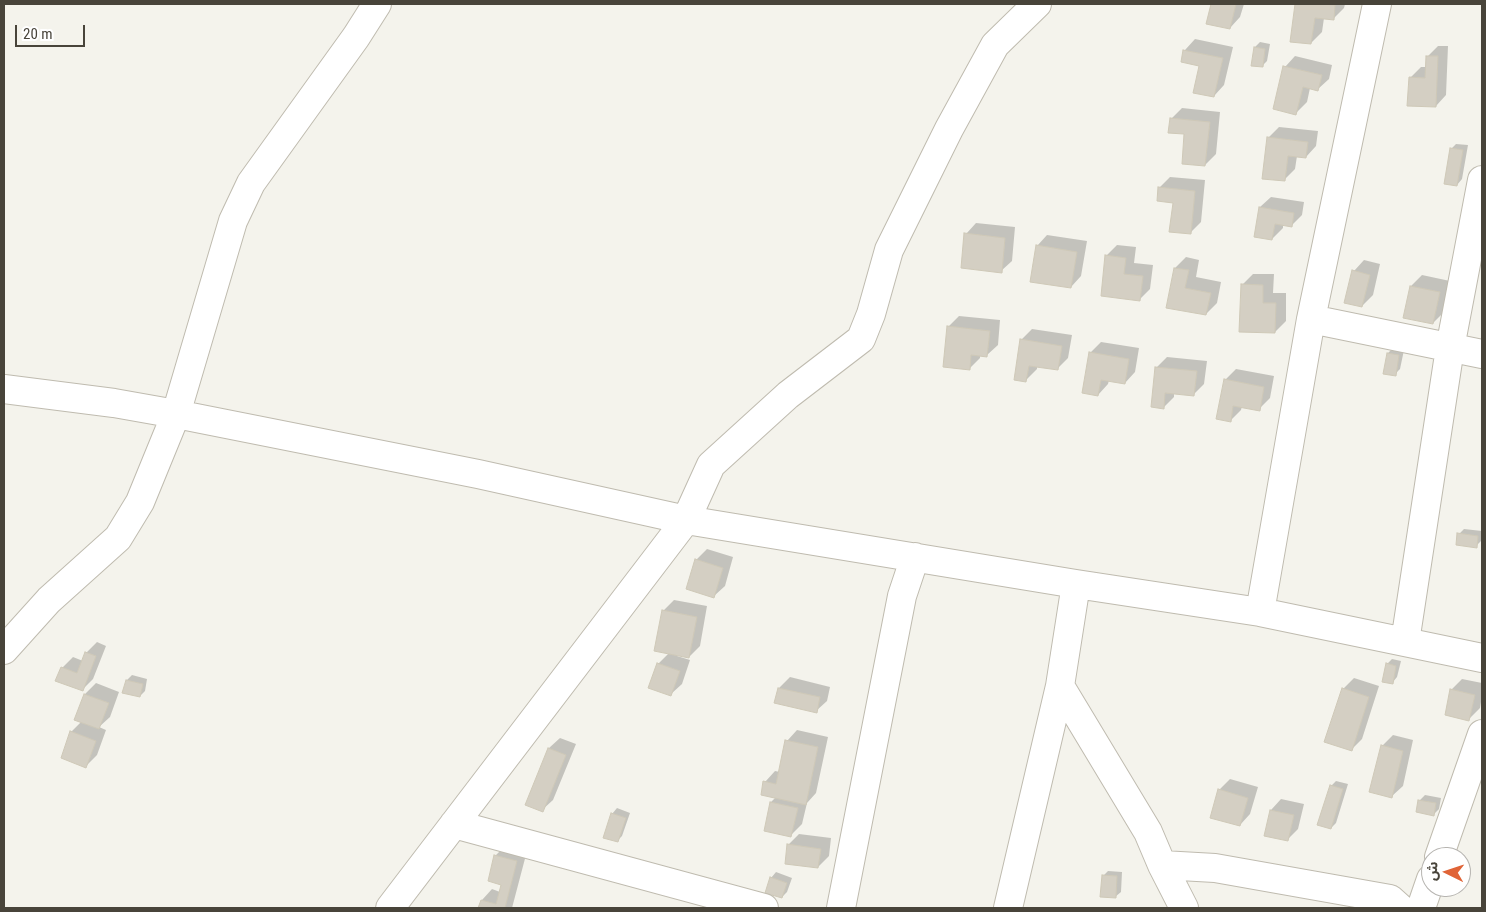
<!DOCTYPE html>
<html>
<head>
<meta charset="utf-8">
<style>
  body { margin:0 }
  #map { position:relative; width:1486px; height:912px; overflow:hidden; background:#f4f3ec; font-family:"Roboto Condensed","Noto Sans Arabic",sans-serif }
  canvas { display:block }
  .frame { position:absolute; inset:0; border:5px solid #48443a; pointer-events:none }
  .north { position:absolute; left:1421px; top:847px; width:50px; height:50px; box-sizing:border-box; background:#fff; border:1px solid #b6b4b0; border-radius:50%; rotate:274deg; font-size:14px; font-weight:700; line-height:20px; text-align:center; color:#48443a }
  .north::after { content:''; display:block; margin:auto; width:18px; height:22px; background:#e06437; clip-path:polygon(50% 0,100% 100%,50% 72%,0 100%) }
  .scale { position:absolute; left:15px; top:25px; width:70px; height:22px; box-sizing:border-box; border:2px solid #48443a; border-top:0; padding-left:6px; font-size:15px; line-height:18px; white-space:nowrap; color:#48443a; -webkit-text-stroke:4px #fff; paint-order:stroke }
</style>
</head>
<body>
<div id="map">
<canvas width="1486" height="912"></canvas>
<div class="frame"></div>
<div class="north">ش</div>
<div class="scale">20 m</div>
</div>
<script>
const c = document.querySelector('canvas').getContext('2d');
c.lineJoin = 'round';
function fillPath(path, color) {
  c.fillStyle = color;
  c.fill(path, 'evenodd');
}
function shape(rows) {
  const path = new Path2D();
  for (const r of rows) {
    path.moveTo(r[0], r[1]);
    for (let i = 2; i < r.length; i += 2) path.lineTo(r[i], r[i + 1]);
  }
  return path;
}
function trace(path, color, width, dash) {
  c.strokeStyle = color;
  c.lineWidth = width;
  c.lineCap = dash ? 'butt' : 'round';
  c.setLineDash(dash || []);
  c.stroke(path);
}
const shadow = shape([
  [1212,4,1244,4,1240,17,1230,28,1208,23],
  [1296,4,1345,4,1344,8,1333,19,1324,18,1322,32,1311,43,1291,41],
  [1195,39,1233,47,1224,85,1214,96,1200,65,1182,61,1185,50],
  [1260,42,1270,44,1267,61,1262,66,1255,47],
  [1438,46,1448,46,1446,95,1436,106,1410,78,1421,67,1427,67,1427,57],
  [1295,56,1332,65,1329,79,1318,89,1310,88,1307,102,1296,113,1285,67],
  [1182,108,1220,112,1216,154,1205,165,1186,133,1171,119],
  [1279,127,1318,131,1316,146,1306,157,1297,156,1295,169,1284,180,1268,138],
  [1456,144,1468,145,1462,179,1457,185,1451,149],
  [1170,177,1205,180,1201,222,1190,233,1174,202,1159,188],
  [1271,197,1304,202,1302,215,1291,226,1283,225,1283,228,1272,239,1260,207],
  [976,223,1015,227,1012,261,1001,271,966,234],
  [1047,235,1087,241,1081,276,1071,287,1037,246],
  [1117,245,1136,247,1134,263,1153,265,1150,289,1140,299,1106,256],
  [1186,257,1199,260,1196,277,1221,282,1217,303,1206,314,1168,307,1175,268],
  [1364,260,1380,264,1373,295,1362,306,1354,271],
  [1253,274,1274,274,1273,293,1286,293,1286,321,1275,332,1242,285],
  [1422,275,1450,281,1444,312,1433,323,1411,286],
  [959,316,1000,320,998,345,987,355,980,355,980,358,969,369,948,327],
  [1032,329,1072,335,1068,358,1057,369,1037,366,1037,369,1026,380,1021,340],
  [1101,342,1139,348,1135,372,1125,383,1109,380,1108,384,1098,395,1090,353],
  [1393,348,1404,350,1400,369,1395,374,1388,353],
  [1167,357,1207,361,1204,384,1193,395,1174,393,1174,397,1163,408,1156,368],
  [1236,369,1274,376,1270,398,1259,409,1242,406,1241,410,1230,421,1225,380],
  [1464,529,1482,531,1481,541,1476,546,1459,534],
  [707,549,733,557,725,586,714,596,696,560],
  [674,600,707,606,700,646,689,657,678,654,677,656,690,660,682,684,671,694,658,664,669,653,663,611],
  [97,642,106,646,93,679,82,690,62,668,73,657,83,661,86,653],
  [1392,659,1401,661,1397,677,1392,683,1387,664],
  [132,675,147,679,145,691,140,696,127,680],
  [790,677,830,687,827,701,816,711,779,688],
  [1354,678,1379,686,1362,739,1352,749,1343,689],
  [1462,679,1482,683,1482,696,1480,708,1469,719,1451,690],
  [96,683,119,692,110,717,99,727,106,730,97,755,86,766,71,732,82,721,76,719,85,694],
  [797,730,828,737,816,793,807,803,802,824,791,835,765,830,771,802,776,797,765,782,775,771,780,772,787,741],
  [1393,735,1413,740,1403,786,1392,796,1382,746],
  [560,738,576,744,553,800,542,810,527,804,549,748],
  [1230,779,1258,787,1250,814,1240,825,1219,790],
  [1336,781,1348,784,1336,823,1331,828,1331,786],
  [1425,795,1441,798,1439,809,1434,814,1417,811,1420,800],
  [1281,799,1304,804,1298,829,1288,839,1271,810],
  [617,808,630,813,622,836,617,841,612,814],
  [799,834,831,838,829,856,818,867,788,845],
  [506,845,527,851,512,908,480,908,482,900,492,889,500,892,502,884,495,856],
  [1108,871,1122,872,1121,892,1115,897,1103,876],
  [776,872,792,878,787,892,782,897,771,878]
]);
const building = shape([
  [1211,4,1236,4,1230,29,1206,24,1211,4],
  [1295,4,1322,4,1335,5,1334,20,1315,18,1311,44,1290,42,1295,4],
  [1254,47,1265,49,1263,67,1251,66,1254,47],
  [1183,50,1223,58,1214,97,1193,93,1199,66,1181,62,1183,50],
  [1426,56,1438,56,1436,107,1407,106,1409,77,1425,78,1426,56],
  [1283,66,1322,75,1318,91,1303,87,1296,115,1273,109,1283,66],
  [1170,118,1210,122,1205,166,1182,164,1184,134,1168,133,1170,118],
  [1267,137,1308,142,1306,158,1288,156,1285,181,1262,179,1267,137],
  [1450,148,1463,150,1457,186,1444,184,1450,148],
  [1158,187,1195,191,1191,234,1169,232,1173,203,1157,201,1158,187],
  [1259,207,1294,213,1292,227,1275,224,1272,240,1254,237,1259,207],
  [964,233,1005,238,1002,273,961,268,964,233],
  [1036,245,1077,252,1071,288,1030,282,1036,245],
  [1105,255,1126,258,1124,274,1143,276,1140,301,1101,296,1105,255],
  [1174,268,1189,270,1185,288,1211,293,1206,315,1166,308,1174,268],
  [1352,270,1370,275,1362,307,1344,303,1352,270],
  [1241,284,1263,285,1263,303,1276,303,1275,333,1239,332,1241,284],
  [1410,286,1440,292,1433,324,1403,318,1410,286],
  [947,326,990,331,987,357,971,355,970,370,943,367,947,326],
  [1020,339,1062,346,1058,370,1029,366,1026,382,1014,380,1020,339],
  [1089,352,1129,359,1125,384,1101,380,1098,396,1082,393,1089,352],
  [1387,353,1399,355,1396,376,1383,374,1387,353],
  [1155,367,1197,371,1194,396,1165,393,1164,409,1151,407,1155,367],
  [1224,379,1264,387,1260,411,1233,406,1231,422,1216,419,1224,379],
  [1457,533,1478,536,1477,548,1456,545,1457,533],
  [695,559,723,568,714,598,686,589,695,559],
  [662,610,697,617,689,658,654,651,662,610],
  [85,652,96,656,83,691,55,681,61,667,77,673,85,652],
  [657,663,680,671,671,696,648,688,657,663],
  [1386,663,1396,666,1393,684,1382,682,1386,663],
  [126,680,143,684,140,697,122,693,126,680],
  [778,688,820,697,817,713,774,703,778,688],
  [1342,688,1369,697,1352,751,1324,742,1342,688],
  [1450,689,1475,695,1469,721,1445,715,1450,689],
  [84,694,109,703,99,729,74,720,84,694],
  [70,731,96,741,86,768,61,758,70,731],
  [785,740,818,747,806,805,761,795,763,781,776,784,785,740],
  [1381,745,1403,751,1392,798,1369,792,1381,745],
  [548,748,566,755,543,812,525,805,548,748],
  [1330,785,1343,789,1331,829,1317,825,1330,785],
  [1218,789,1248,798,1240,826,1210,818,1218,789],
  [1418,800,1436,803,1434,816,1416,812,1418,800],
  [770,802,798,808,791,837,764,831,770,802],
  [1270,810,1294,815,1288,841,1264,836,1270,810],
  [611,813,626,818,618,842,603,838,611,813],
  [787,844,821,849,818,868,785,864,787,844],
  [494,855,517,861,505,908,478,908,481,900,496,904,501,885,488,881,494,855],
  [1102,875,1117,876,1116,898,1100,897,1102,875],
  [770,877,787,883,782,898,765,893,770,877]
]);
const street = shape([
  [1311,319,1482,354],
  [4,389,114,403,176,414,478,474,686,520,1076,584,1260,612,1482,658],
  [1260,612,1311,319,1377,4],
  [1405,642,1450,348,1482,180],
  [4,650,49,600,118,538,140,502,176,414,233,221,251,183,356,37,377,4],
  [1060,686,1148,832,1162,865,1184,908],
  [454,824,764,908],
  [1439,857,1482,734],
  [1162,865,1215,868,1390,899,1400,908],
  [390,908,686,520,711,465,788,395,861,339,871,314,889,250,949,129,995,45,1037,4],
  [841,908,902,596,915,557],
  [1008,908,1060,686,1076,584],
  [1421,908,1431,879]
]);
fillPath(shadow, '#0003');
fillPath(building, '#d4cfc3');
trace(building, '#cec8b7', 1);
trace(street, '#bfbbaf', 30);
trace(street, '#fff', 28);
</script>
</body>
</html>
